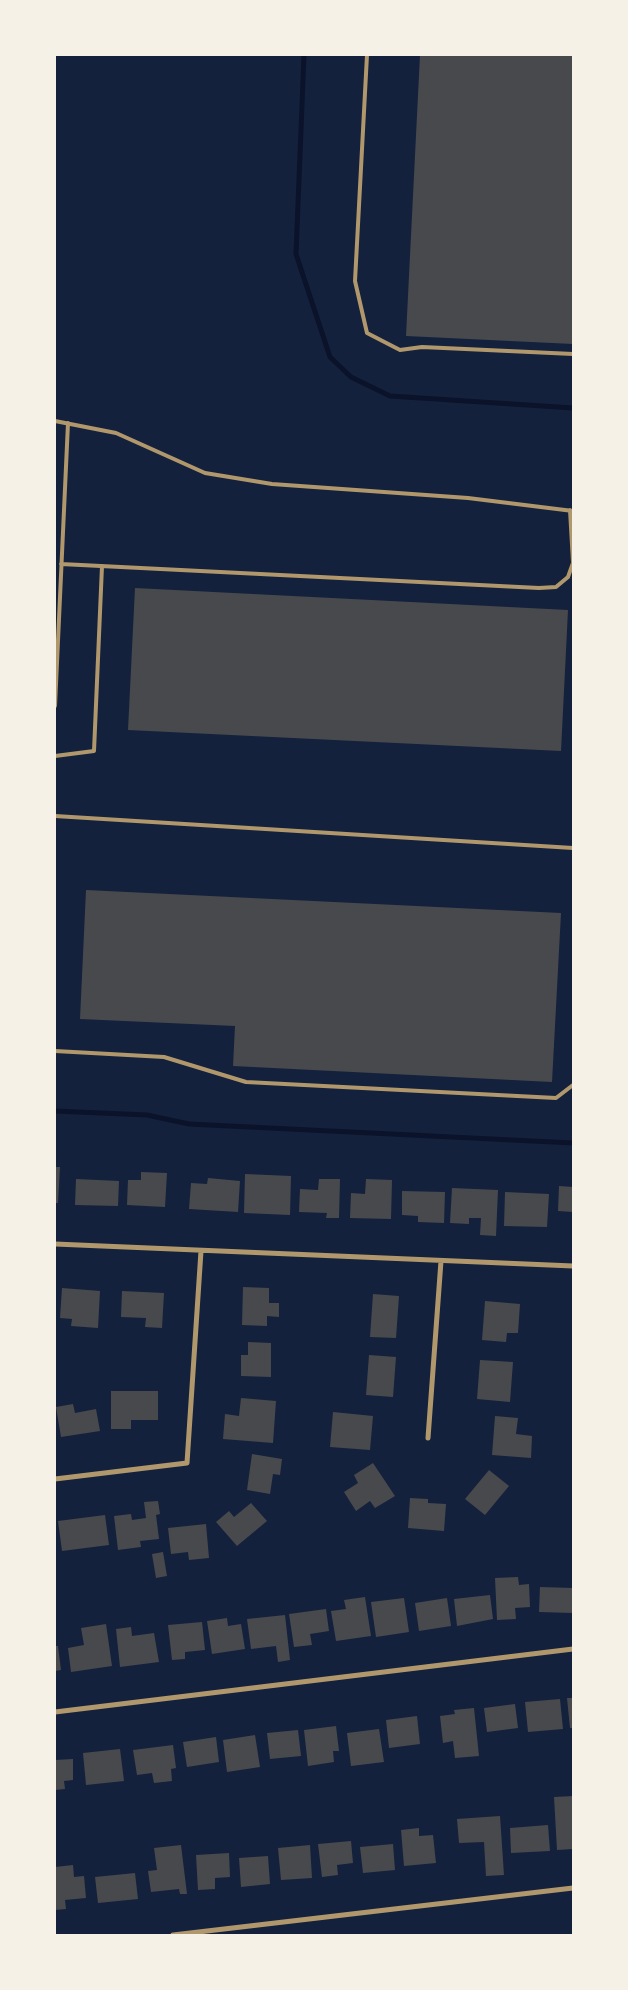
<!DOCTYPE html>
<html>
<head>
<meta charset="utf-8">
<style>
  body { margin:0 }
  #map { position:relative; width:628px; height:1990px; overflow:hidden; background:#14213d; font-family:"Titillium Web",sans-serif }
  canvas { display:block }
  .frame { position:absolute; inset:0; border:56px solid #f6f1e7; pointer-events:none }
</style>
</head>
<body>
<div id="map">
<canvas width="628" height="1990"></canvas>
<div class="frame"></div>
</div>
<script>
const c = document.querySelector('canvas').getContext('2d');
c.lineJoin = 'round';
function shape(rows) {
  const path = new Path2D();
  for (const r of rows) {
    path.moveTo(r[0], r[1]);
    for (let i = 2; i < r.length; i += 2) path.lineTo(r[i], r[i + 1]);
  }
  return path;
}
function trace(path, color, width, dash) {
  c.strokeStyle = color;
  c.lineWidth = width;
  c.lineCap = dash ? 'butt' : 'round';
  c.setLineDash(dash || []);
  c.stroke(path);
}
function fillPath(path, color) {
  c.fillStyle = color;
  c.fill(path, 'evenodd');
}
const stream = shape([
  [304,55,296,254,330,357,351,377,390,396,573,408],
  [55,1111,147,1115,189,1124,573,1143]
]);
const building = shape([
  [420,55,573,55,573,344,406,336],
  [135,588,568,610,561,751,128,730],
  [86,890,561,913,552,1082,233,1066,235,1026,80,1019],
  [55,1167,60,1167,58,1203,55,1203],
  [141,1172,167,1173,165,1207,127,1205,128,1180,141,1180],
  [245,1174,291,1176,290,1215,244,1213],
  [208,1178,240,1181,238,1212,189,1209,191,1183,207,1184],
  [76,1179,119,1181,118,1206,75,1205],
  [319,1179,340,1179,339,1218,326,1218,327,1213,299,1212,300,1189,318,1190],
  [366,1179,392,1180,391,1219,350,1218,351,1193,365,1194],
  [559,1186,573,1187,573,1212,558,1211],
  [452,1188,498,1190,496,1236,480,1235,481,1218,469,1218,469,1224,450,1223],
  [402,1191,445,1192,444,1223,418,1222,418,1216,402,1215],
  [505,1192,549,1194,547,1227,504,1226],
  [243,1287,269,1288,269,1303,279,1303,279,1317,267,1316,267,1326,242,1325],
  [62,1288,100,1291,98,1328,71,1326,72,1319,60,1318],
  [122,1291,164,1293,162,1328,145,1327,146,1318,121,1317],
  [373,1294,399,1296,396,1338,370,1337],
  [485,1301,520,1304,518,1333,507,1333,506,1342,482,1340],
  [248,1342,271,1343,271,1377,241,1376,241,1355,248,1355],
  [369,1355,396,1357,393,1397,366,1395],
  [480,1360,513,1362,510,1402,477,1399],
  [111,1391,158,1391,158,1420,131,1420,131,1429,111,1429],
  [241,1398,276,1401,273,1443,223,1439,225,1414,239,1416],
  [73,1404,75,1413,96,1409,100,1431,61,1437,56,1407],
  [333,1412,373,1416,370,1450,330,1447],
  [495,1416,518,1418,516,1434,532,1436,531,1458,492,1455],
  [252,1454,282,1459,280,1475,273,1474,270,1494,247,1490],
  [373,1463,395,1496,375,1508,370,1501,356,1511,344,1492,358,1483,354,1475],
  [489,1470,509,1486,485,1515,465,1499],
  [410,1498,428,1499,428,1503,446,1504,444,1531,408,1528],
  [158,1501,160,1514,156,1515,159,1539,140,1541,141,1547,118,1550,114,1516,131,1514,132,1520,146,1518,144,1502],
  [251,1503,267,1521,237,1546,216,1522,229,1511,234,1517],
  [105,1515,109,1545,62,1551,58,1521],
  [206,1524,209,1558,189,1560,188,1552,171,1554,168,1528],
  [163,1552,167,1576,156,1578,152,1554],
  [518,1577,519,1585,529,1584,530,1607,515,1608,516,1619,497,1620,495,1578],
  [540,1587,573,1588,573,1613,539,1612],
  [490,1595,493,1619,457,1626,454,1599],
  [365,1597,371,1636,336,1641,331,1611,346,1609,344,1600],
  [404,1598,409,1632,376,1637,371,1602],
  [447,1598,451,1626,419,1631,415,1603],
  [326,1609,329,1631,310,1634,312,1645,294,1647,289,1614],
  [285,1615,290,1660,278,1662,276,1646,251,1649,247,1619],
  [227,1618,228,1626,241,1624,245,1649,212,1654,207,1621],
  [202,1622,205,1650,185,1652,185,1659,172,1660,168,1625],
  [106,1624,112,1666,71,1672,68,1648,84,1645,81,1628],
  [131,1627,132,1636,154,1633,159,1662,120,1667,116,1629],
  [55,1646,58,1646,61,1670,55,1671],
  [567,1698,573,1698,573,1728,570,1728],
  [560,1699,563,1729,528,1732,525,1702],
  [515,1704,518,1728,487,1732,484,1708],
  [474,1708,479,1756,455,1758,453,1741,443,1743,440,1716,455,1714,454,1710],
  [417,1716,420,1744,389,1748,386,1720],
  [336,1726,339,1751,333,1751,334,1762,308,1766,304,1730],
  [379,1729,384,1762,351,1766,347,1733],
  [298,1730,301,1756,270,1759,267,1733],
  [255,1735,260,1767,227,1772,223,1740],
  [216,1737,219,1762,187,1767,183,1742],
  [173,1745,176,1768,171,1769,172,1781,154,1783,152,1773,137,1775,133,1750],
  [120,1749,124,1781,86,1785,83,1753],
  [73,1759,73,1780,64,1781,65,1789,55,1790,55,1760],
  [573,1796,573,1849,557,1850,554,1797],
  [500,1816,504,1875,486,1876,484,1842,459,1843,457,1819],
  [548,1825,550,1851,511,1853,510,1828],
  [419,1828,419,1836,433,1835,436,1863,404,1866,401,1830],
  [351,1841,353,1863,337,1865,338,1875,322,1877,318,1844],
  [393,1844,395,1870,363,1873,360,1847],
  [181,1845,187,1894,180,1894,179,1889,151,1892,148,1871,157,1870,154,1848],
  [310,1845,312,1878,281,1880,278,1848],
  [229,1853,230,1877,215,1878,215,1889,198,1890,196,1855],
  [268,1856,270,1884,241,1887,239,1858],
  [73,1865,74,1877,84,1876,86,1898,65,1900,66,1909,55,1910,55,1867],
  [135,1873,138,1899,98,1903,95,1877]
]);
const service = shape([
  [367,55,355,281,367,333,400,350,422,347,573,354],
  [55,421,116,433,205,473,272,484,468,498,573,511],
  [570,510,573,562],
  [61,564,539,588,556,587,568,577,573,563],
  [55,706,68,423],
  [55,756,94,751,102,566],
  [55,816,573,848],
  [55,1051,164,1057,246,1082,556,1098,573,1085]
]);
const minor = shape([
  [55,1244,573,1266],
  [428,1438,441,1261],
  [55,1479,187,1463,201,1251],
  [55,1712,573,1649],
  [173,1935,573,1888]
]);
trace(stream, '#0b132b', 5);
fillPath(building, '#48494c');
trace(service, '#b1986c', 4);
trace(minor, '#b1986c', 5);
</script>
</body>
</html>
